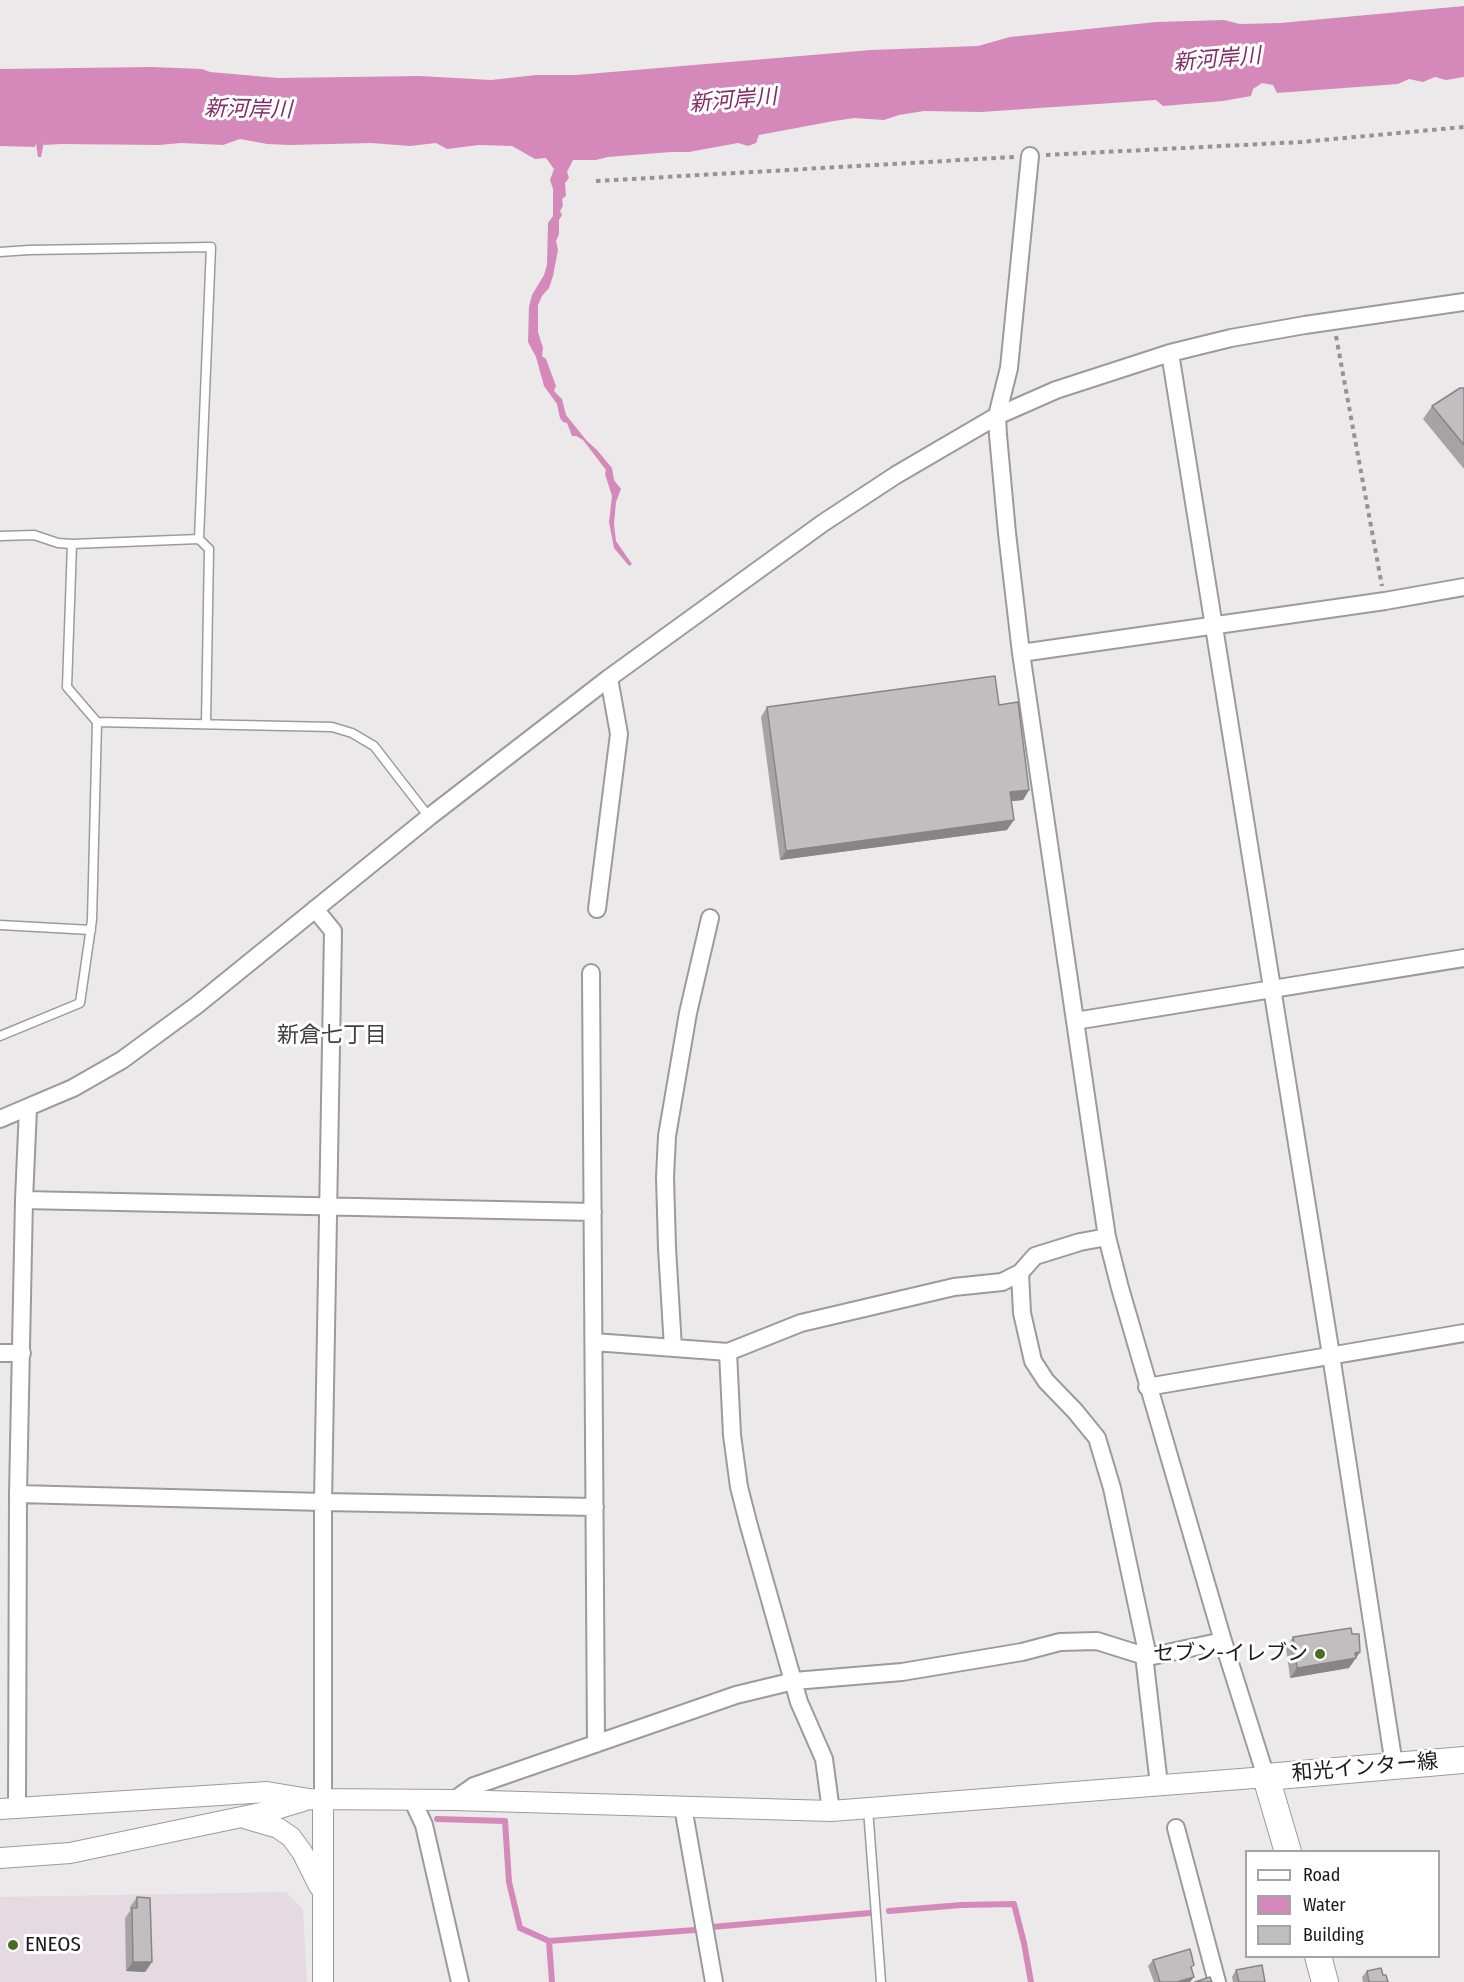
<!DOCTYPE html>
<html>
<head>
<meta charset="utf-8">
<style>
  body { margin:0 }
  #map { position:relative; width:1464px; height:1982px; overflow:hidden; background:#ece9eb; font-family:"Fira Sans Condensed",sans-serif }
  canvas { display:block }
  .legend { position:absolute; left:1245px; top:1850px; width:195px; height:108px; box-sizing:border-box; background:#fff; border:2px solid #a4a4a4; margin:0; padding:8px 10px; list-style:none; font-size:18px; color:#1c1b1c }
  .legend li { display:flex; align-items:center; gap:12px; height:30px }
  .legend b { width:30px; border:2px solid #a4a4a4 }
</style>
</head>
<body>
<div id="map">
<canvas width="1464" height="1982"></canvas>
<ul class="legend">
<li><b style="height:8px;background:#fff"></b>Road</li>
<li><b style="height:16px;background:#d589ba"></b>Water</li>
<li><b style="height:16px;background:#c1bec0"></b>Building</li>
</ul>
</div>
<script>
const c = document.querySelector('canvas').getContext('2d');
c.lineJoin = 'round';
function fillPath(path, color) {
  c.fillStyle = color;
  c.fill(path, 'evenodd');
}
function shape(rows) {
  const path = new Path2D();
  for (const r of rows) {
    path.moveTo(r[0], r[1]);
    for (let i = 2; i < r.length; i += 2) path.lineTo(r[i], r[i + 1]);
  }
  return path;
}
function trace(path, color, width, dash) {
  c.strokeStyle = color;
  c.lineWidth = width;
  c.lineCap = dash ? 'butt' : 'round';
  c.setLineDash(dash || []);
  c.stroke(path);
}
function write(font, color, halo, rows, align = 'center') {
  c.font = font + ' "Fira Sans Condensed","Noto Sans JP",sans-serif';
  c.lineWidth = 6;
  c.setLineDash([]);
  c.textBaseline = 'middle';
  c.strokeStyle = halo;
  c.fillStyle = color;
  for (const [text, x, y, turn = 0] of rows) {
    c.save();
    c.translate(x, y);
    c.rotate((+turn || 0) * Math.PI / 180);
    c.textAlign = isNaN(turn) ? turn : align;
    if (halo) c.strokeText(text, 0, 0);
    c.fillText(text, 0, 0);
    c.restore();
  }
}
const built = shape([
  [286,1892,303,1909,307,1982,0,1982,0,1897]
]);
const water = shape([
  [1464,6,1464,77,1446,80,1435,77,1423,82,1409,79,1398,84,1277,93,1273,85,1262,83,1253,89,1251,96,1223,101,1163,106,1156,100,981,112,924,111,899,115,884,120,854,118,834,121,759,135,756,143,748,146,738,143,689,152,671,152,608,157,596,160,573,160,567,172,569,178,565,183,566,196,562,199,563,206,560,211,562,215,559,220,559,234,556,241,558,250,553,276,549,288,542,296,538,305,538,332,543,348,542,356,546,359,556,386,554,391,562,399,566,415,587,441,597,450,612,468,614,480,621,489,616,502,614,524,616,541,632,564,629,566,614,548,609,522,612,496,605,474,606,470,583,440,576,436,572,436,567,423,563,422,560,418,557,404,544,386,536,357,528,342,529,307,532,295,544,275,547,265,548,223,553,216,553,189,550,180,554,169,546,158,535,159,512,146,479,145,447,149,436,143,410,146,371,143,290,145,267,144,240,139,223,145,181,143,159,145,61,144,44,145,44,142,41,157,38,157,36,143,35,147,0,146,0,69,152,67,202,69,210,72,278,78,419,76,491,80,536,75,576,75,871,50,978,46,1010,37,1156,22,1224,20,1240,24,1280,23]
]);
const stream = shape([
  [437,1819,505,1821,509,1882,520,1928,549,1941,695,1930],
  [889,1911,961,1905,1014,1904,1024,1943,1031,1982],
  [712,1927,870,1913],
  [549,1941,552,1982]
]);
const path = shape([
  [1046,155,1301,142,1464,127],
  [596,181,1014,157],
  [1336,336,1382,586]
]);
const service = shape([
  [0,252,29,250,211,247,199,539],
  [0,536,34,535,58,543,72,544],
  [97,722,67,687,72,544,199,539,209,549,206,724],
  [0,925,91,930],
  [0,1036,80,1003,92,920,97,722,332,727,352,733,374,746,429,817],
  [868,1809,881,1982]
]);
const minor = shape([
  [1030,156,1009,368,997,416,998,435,1007,533,1021,653,1095,1157,1107,1237,1120,1288,1223,1641,1266,1777],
  [1170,353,1331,1355,1394,1765],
  [1021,653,1385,601,1464,587],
  [315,909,333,931,323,1502,323,1799],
  [597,909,619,734,609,678],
  [591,973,596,1744],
  [1075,1021,1464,958],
  [0,1119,73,1088,122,1060,197,1005,429,817,609,678,823,523,896,475,997,416,1056,390,1170,353,1231,338,1305,325,1464,302],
  [24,1200,593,1212],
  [1020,1273,1022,1313,1033,1361,1046,1381,1075,1411,1097,1438,1112,1488,1148,1657],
  [594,1342,728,1352,801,1323,954,1287,1002,1282,1020,1273,1035,1256,1080,1242,1107,1237],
  [673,1348,667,1248,665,1177,667,1136,688,1013,710,918],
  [728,1352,732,1435,739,1487,749,1526,799,1702,824,1759,831,1811],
  [0,1353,22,1353],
  [1147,1387,1464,1333],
  [18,1494,323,1502,595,1507],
  [1144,1655,1159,1785],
  [412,1799,424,1825,460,1982],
  [454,1800,474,1786,736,1695,794,1681,902,1672,1022,1652,1060,1642,1097,1641,1148,1657,1223,1641],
  [683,1807,714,1982],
  [17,1808,18,1494,24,1200,28,1108],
  [1176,1828,1217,1982]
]);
const tertiary = shape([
  [0,1809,267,1792,309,1799,454,1800,831,1811,1266,1777],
  [247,1819,278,1828,291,1837,302,1852,319,1886],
  [0,1858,70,1853,270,1811,303,1801],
  [323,1982,323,1799]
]);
const primary = shape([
  [1288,1852,1266,1777,1464,1760],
  [1318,1956,1325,1982]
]);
const wall = shape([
  [1464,388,1464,469,1423,419,1432,406],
  [767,707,1029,790,1023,800,1012,801,1007,830,780,860,761,717],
  [1352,1634,1360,1652,1349,1668,1290,1678,1286,1647,1293,1637],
  [137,1897,152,1962,145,1972,126,1971,125,1918,130,1911,130,1907],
  [1153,1960,1191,1970,1190,1982,1154,1982,1148,1966],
  [1236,1970,1265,1982,1233,1982,1232,1977],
  [1367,1971,1383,1975,1388,1982,1363,1982,1362,1977]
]);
const shadedWall = shape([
  [1029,790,1023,800,1004,802,1010,792],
  [1014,820,1007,830,780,860,786,851],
  [1360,1652,1349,1668,1290,1678,1297,1668],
  [133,1962,152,1962,145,1972,126,1971],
  [1194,1977,1190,1982,1177,1982]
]);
const building = shape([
  [1460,388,1464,388,1464,445,1432,406,1460,388],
  [995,676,999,705,1018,702,1029,790,1010,792,1014,820,786,851,767,707,995,676],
  [1351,1628,1352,1634,1359,1634,1360,1652,1355,1653,1356,1658,1297,1668,1293,1637,1351,1628],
  [137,1897,150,1898,152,1962,133,1962,132,1908,137,1908,137,1897],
  [1190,1949,1194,1965,1191,1967,1194,1977,1177,1982,1160,1982,1153,1960,1190,1949],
  [1262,1965,1265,1982,1239,1982,1236,1970,1262,1965],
  [1381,1968,1383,1975,1386,1975,1388,1982,1369,1982,1367,1971,1381,1968],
  [1210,1977,1212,1982,1195,1982,1210,1977]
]);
const markers = [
  [1320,1654,6,"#4a6d25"],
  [13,1945,6,"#4a6d25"]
];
const poiNames = [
  ["セブン-イレブン",1308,1654],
  ["ENEOS",25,1945,"left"]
];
const streetNames = [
  ["和光インター線",1365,1768,-5]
];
const waterNames = [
  ["新河岸川",1217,60,-5],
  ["新河岸川",733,101,-5],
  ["新河岸川",248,110,1]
];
const neighbourhoodNames = [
  ["新倉七丁目",332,1036]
];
fillPath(built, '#e5dae1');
fillPath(water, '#d589ba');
trace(stream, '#d589ba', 6);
trace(service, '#9d9a9c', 11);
trace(minor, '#9d9a9c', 20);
trace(tertiary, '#9d9a9c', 22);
trace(primary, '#9d9a9c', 28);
trace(path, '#949293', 4, [4.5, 4.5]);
trace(service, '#fff', 8);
trace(minor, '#fff', 16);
trace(tertiary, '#fff', 20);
trace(primary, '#fff', 26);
fillPath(wall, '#a6a3a5');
fillPath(shadedWall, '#878586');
fillPath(building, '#c1bec0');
trace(building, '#878586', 1.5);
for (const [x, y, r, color] of markers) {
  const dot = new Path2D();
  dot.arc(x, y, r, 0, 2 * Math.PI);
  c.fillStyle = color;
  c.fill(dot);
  trace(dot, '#fff', 2);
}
write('21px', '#1c1b1c', '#fff', poiNames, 'right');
write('21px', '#1c1b1c', '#fff', streetNames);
write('italic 22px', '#842c6a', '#fff', waterNames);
write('22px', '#434042', '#fff', neighbourhoodNames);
</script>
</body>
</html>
